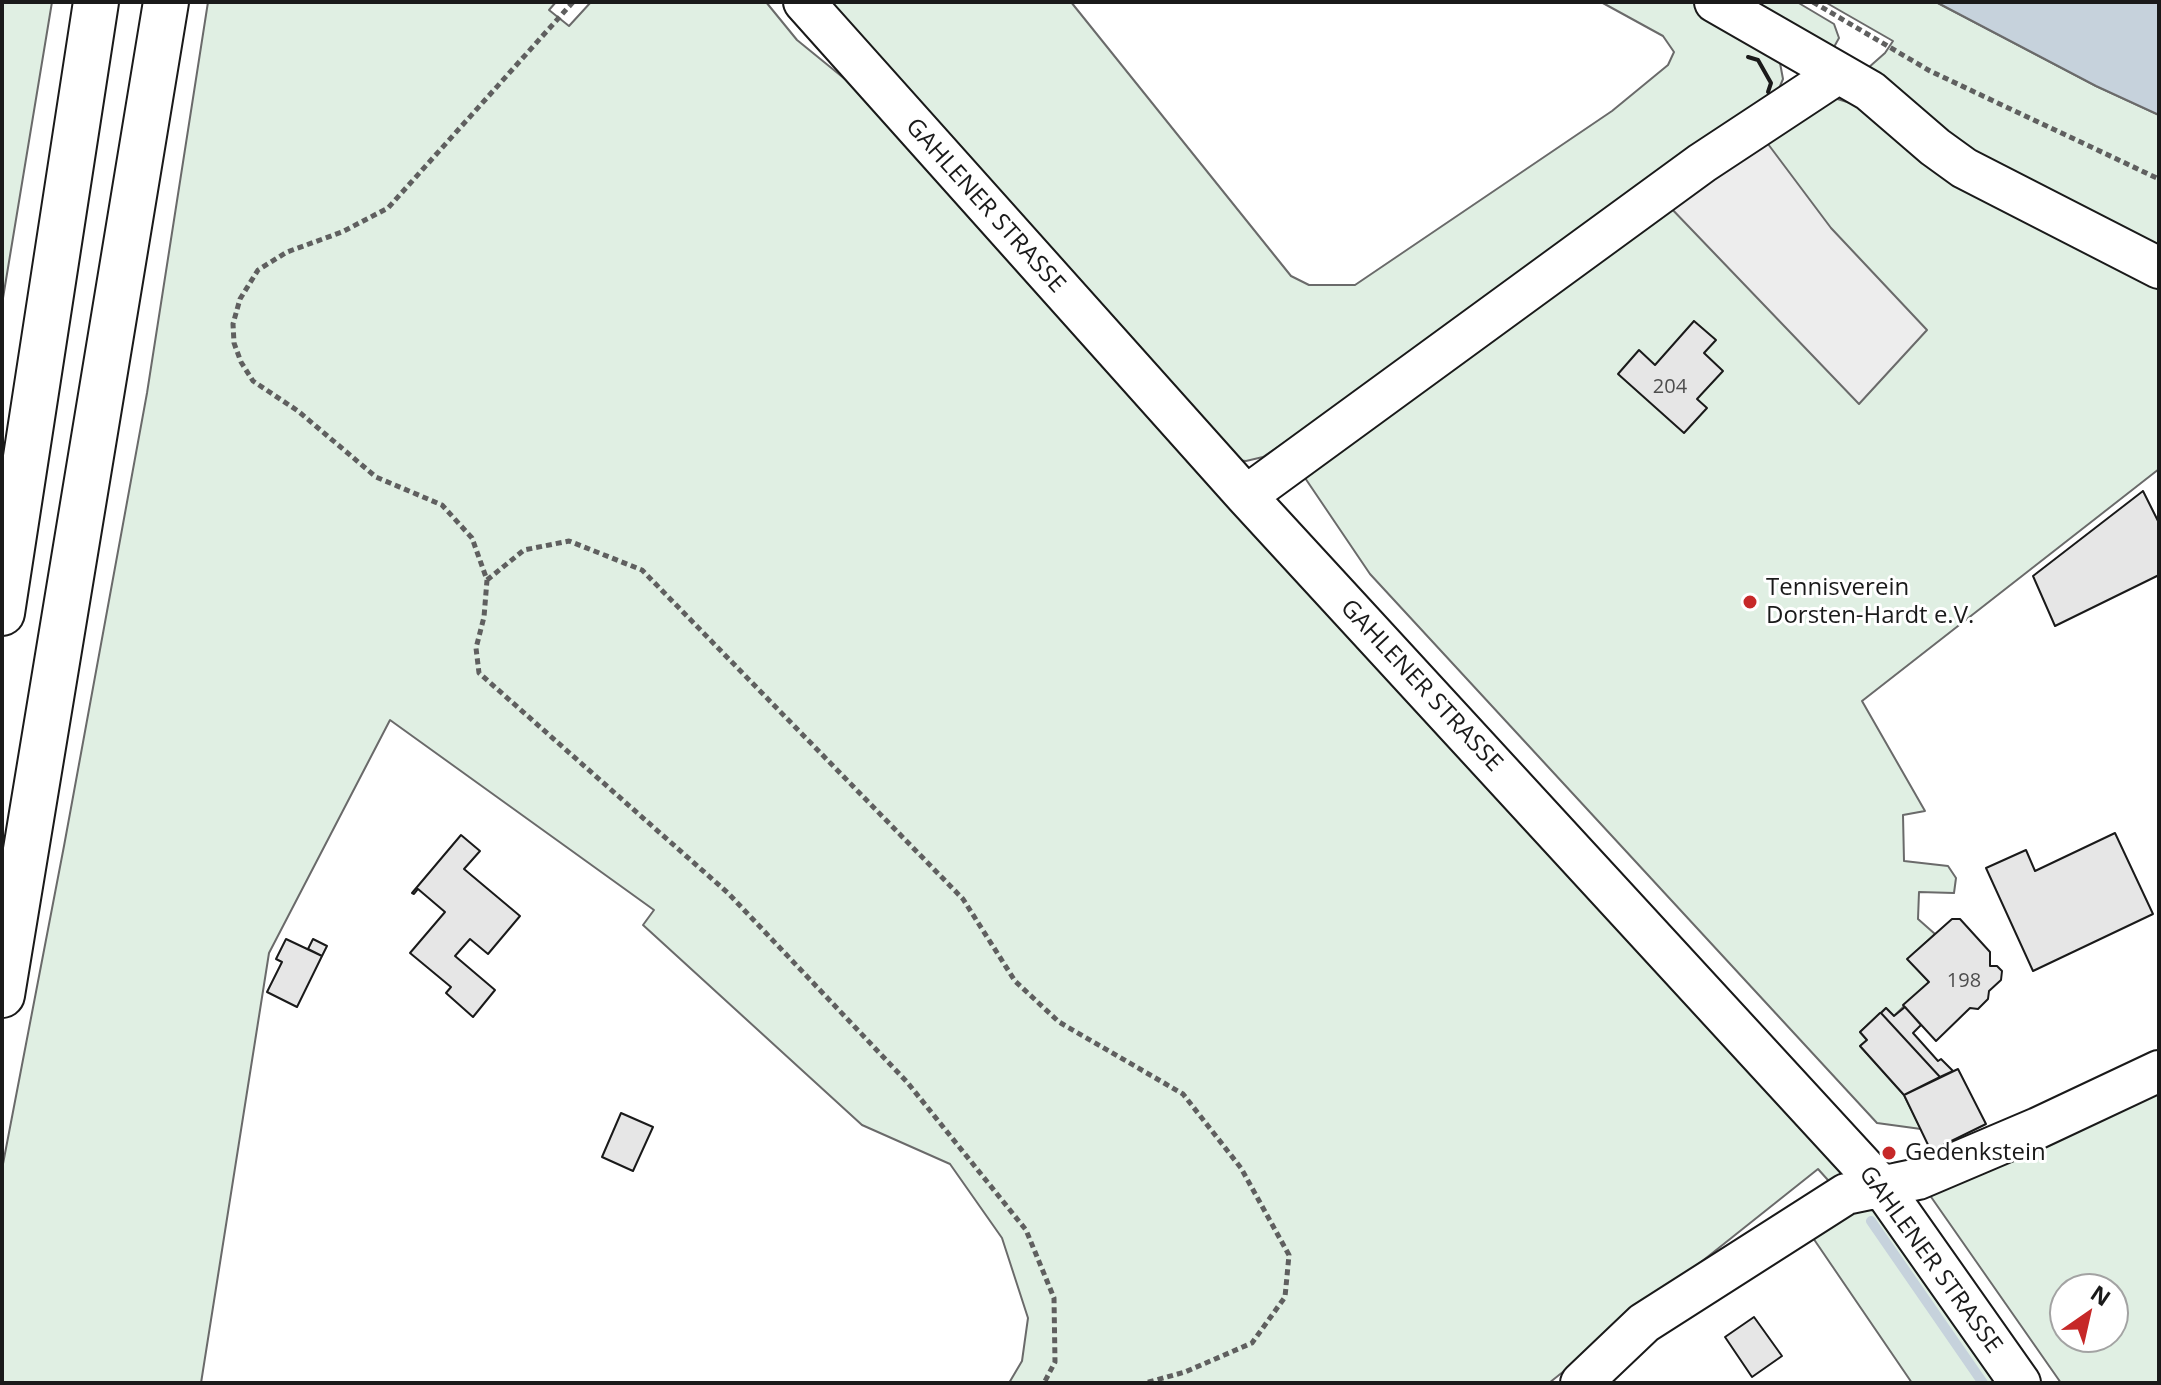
<!DOCTYPE html>
<html>
<head>
<meta charset="utf-8">
<style>
  body { margin:0 }
  #map { position:relative; width:2161px; height:1385px; overflow:hidden; background:#fff; font-family:"Open Sans",sans-serif }
  canvas { display:block }
  .frame { position:absolute; inset:0; border:4px solid #1a1a1a; pointer-events:none }
  .north { position:absolute; left:2049px; top:1273px; width:80px; height:80px; box-sizing:border-box; background:#fff; border:2px solid #a3a3a3; border-radius:50%; rotate:34deg; font-size:22px; font-weight:700; line-height:32px; text-align:center; color:#1a1a1a }
  .north::after { content:''; display:block; margin:auto; width:28px; height:36px; background:#c62828; clip-path:polygon(50% 0,100% 100%,50% 72%,0 100%) }
</style>
</head>
<body>
<div id="map">
<canvas width="2161" height="1385"></canvas>
<div class="frame"></div>
<div class="north">N</div>
</div>
<script>
const c = document.querySelector('canvas').getContext('2d');
c.lineJoin = 'round';
function fillPath(path, color) {
  c.fillStyle = color;
  c.fill(path, 'evenodd');
}
function shape(rows) {
  const path = new Path2D();
  for (const r of rows) {
    path.moveTo(r[0], r[1]);
    for (let i = 2; i < r.length; i += 2) path.lineTo(r[i], r[i + 1]);
  }
  return path;
}
function trace(path, color, width, dash) {
  c.strokeStyle = color;
  c.lineWidth = width;
  c.lineCap = dash ? 'butt' : 'round';
  c.setLineDash(dash || []);
  c.stroke(path);
}
function write(font, color, halo, rows, align = 'center') {
  c.font = font + ' "Open Sans",sans-serif';
  c.lineWidth = 6;
  c.setLineDash([]);
  c.textBaseline = 'middle';
  c.strokeStyle = halo;
  c.fillStyle = color;
  for (const [text, x, y, turn = 0] of rows) {
    c.save();
    c.translate(x, y);
    c.rotate((+turn || 0) * Math.PI / 180);
    c.textAlign = isNaN(turn) ? turn : align;
    if (halo) c.strokeText(text, 0, 0);
    c.fillText(text, 0, 0);
    c.restore();
  }
}
const green = shape([
  [2,2,52,2,2,304,2,2],
  [208,2,556,2,549,10,569,26,591,2,766,2,797,40,867,97,1842,1168,1836,1189,1818,1169,1549,1383,1009,1383,1022,1361,1028,1318,1002,1238,950,1164,862,1125,643,925,654,910,390,720,269,953,201,1383,2,1383,2,1169,64,846,147,393,208,2],
  [828,2,1071,2,1291,276,1309,285,1355,285,1612,111,1668,65,1674,52,1663,36,1601,2,1692,2,1764,43,1780,63,1783,79,1778,91,1689,168,1263,457,1246,461,1237,460,828,2],
  [1755,2,1797,2,1834,24,1839,38,1834,47,1755,2],
  [1825,2,1936,2,2096,86,2159,115,2159,257,1996,175,1868,68,1885,53,1893,41,1825,2],
  [1834,98,1867,108,2159,278,2159,469,1862,701,1925,811,1903,815,1904,861,1948,866,1956,878,1954,893,1919,892,1918,919,1935,934,1908,959,1929,982,1894,1016,1886,1008,1860,1032,1867,1040,1860,1046,1904,1095,1921,1129,1877,1123,1370,574,1301,472,1638,228,1834,98],
  [2159,1087,2159,1383,2061,1383,1929,1194,2159,1087],
  [2065,1289,2113,1289,2113,1337,2065,1337,2065,1289],
  [1869,1202,2005,1383,1912,1383,1811,1235,1869,1202]
]);
const parking = shape([
  [1765,140,1831,228,1927,330,1859,404,1668,205,1765,140]
]);
const water = shape([
  [1936,2,2159,2,2159,115,2096,86,1936,2]
]);
const stream = shape([
  [1871,1221,1983,1383]
]);
const building = shape([
  [1694,321,1716,340,1704,353,1723,371,1697,399,1707,408,1684,433,1618,374,1639,350,1655,365,1694,321],
  [2143,491,2159,523,2159,575,2055,626,2033,576,2143,491],
  [2115,833,2153,914,2033,971,1986,868,2026,850,2035,871,2115,833],
  [461,835,480,851,464,869,520,916,488,954,470,939,455,956,495,990,473,1017,446,993,451,987,410,953,445,912,418,889,414,894,412,893,461,835],
  [1952,919,1960,919,1990,952,1990,966,1997,966,2002,971,2001,980,1989,991,1988,999,1978,1009,1970,1008,1936,1041,1903,1005,1929,982,1907,959,1952,919],
  [286,939,322,956,297,1007,267,992,282,962,276,959,286,939],
  [313,939,327,946,322,956,308,949,313,939],
  [1905,1007,1921,1025,1913,1033,1938,1061,1941,1059,1953,1071,1940,1077,1881,1013,1886,1008,1894,1016,1905,1007],
  [1880,1013,1881,1013,1940,1077,1904,1095,1860,1046,1867,1040,1860,1032,1880,1013],
  [1958,1069,1986,1124,1931,1151,1904,1095,1958,1069],
  [621,1113,653,1127,633,1171,602,1157,621,1113],
  [1754,1317,1782,1356,1752,1377,1725,1337,1754,1317]
]);
const path = shape([
  [573,2,388,208,342,232,287,252,258,270,240,299,233,324,234,343,241,362,253,381,298,411,376,477,442,505,472,538,487,580,484,617,476,648,479,673,728,893,907,1082,1026,1230,1054,1298,1055,1362,1044,1383],
  [1813,2,1930,71,2159,179],
  [487,580,524,550,569,541,642,570,963,899,1015,981,1059,1022,1183,1094,1241,1168,1289,1255,1285,1297,1252,1343,1185,1372,1145,1383]
]);
const minor = shape([
  [804,2,1246,496,1882,1187,2020,1383],
  [1715,2,1870,91,1935,147,1964,168,2159,268],
  [1246,496,1702,163,1837,74],
  [1581,1383,1644,1323,1846,1194,1918,1179,2038,1128,2159,1071]
]);
const highway = shape([
  [2,613,96,2],
  [2,995,166,2]
]);
const wall = shape([
  [1748,57,1758,60,1771,83,1768,92]
]);
const markers = [
  [1750,602,8,"#c62828"],
  [1889,1153,8,"#c62828"]
];
const numberNames = [
  ["204",1670,387],
  ["198",1964,981]
];
const streetNames = [
  ["GAHLENER STRASSE",985,206,48],
  ["GAHLENER STRASSE",1421,686,47],
  ["GAHLENER STRASSE",1930,1260,54]
];
const poiNames = [
  ["Tennisverein",1766,588],
  ["Dorsten-Hardt e.V.",1766,616],
  ["Gedenkstein",1905,1153]
];
fillPath(green, '#e0efe3');
trace(green, '#6a6a6a', 2);
fillPath(parking, '#ededed');
trace(parking, '#6a6a6a', 2);
fillPath(water, '#c6d2dc');
trace(water, '#6a6a6a', 2);
trace(stream, '#c6d2dc', 10);
fillPath(building, '#e6e6e6');
trace(building, '#1a1a1a', 2);
trace(minor, '#1a1a1a', 44);
trace(highway, '#1a1a1a', 48);
trace(path, '#5f5f5f', 5, [6, 4]);
trace(minor, '#fff', 40);
trace(highway, '#fff', 44);
trace(wall, '#1a1a1a', 4);
for (const [x, y, r, color] of markers) {
  const dot = new Path2D();
  dot.arc(x, y, r, 0, 2 * Math.PI);
  c.fillStyle = color;
  c.fill(dot);
  trace(dot, '#fff', 3);
}
write('20px', '#4d4d4d', null, numberNames);
write('24px', '#1a1a1a', '#fff', streetNames);
write('24px', '#1a1a1a', '#fff', poiNames, 'left');
</script>
</body>
</html>
